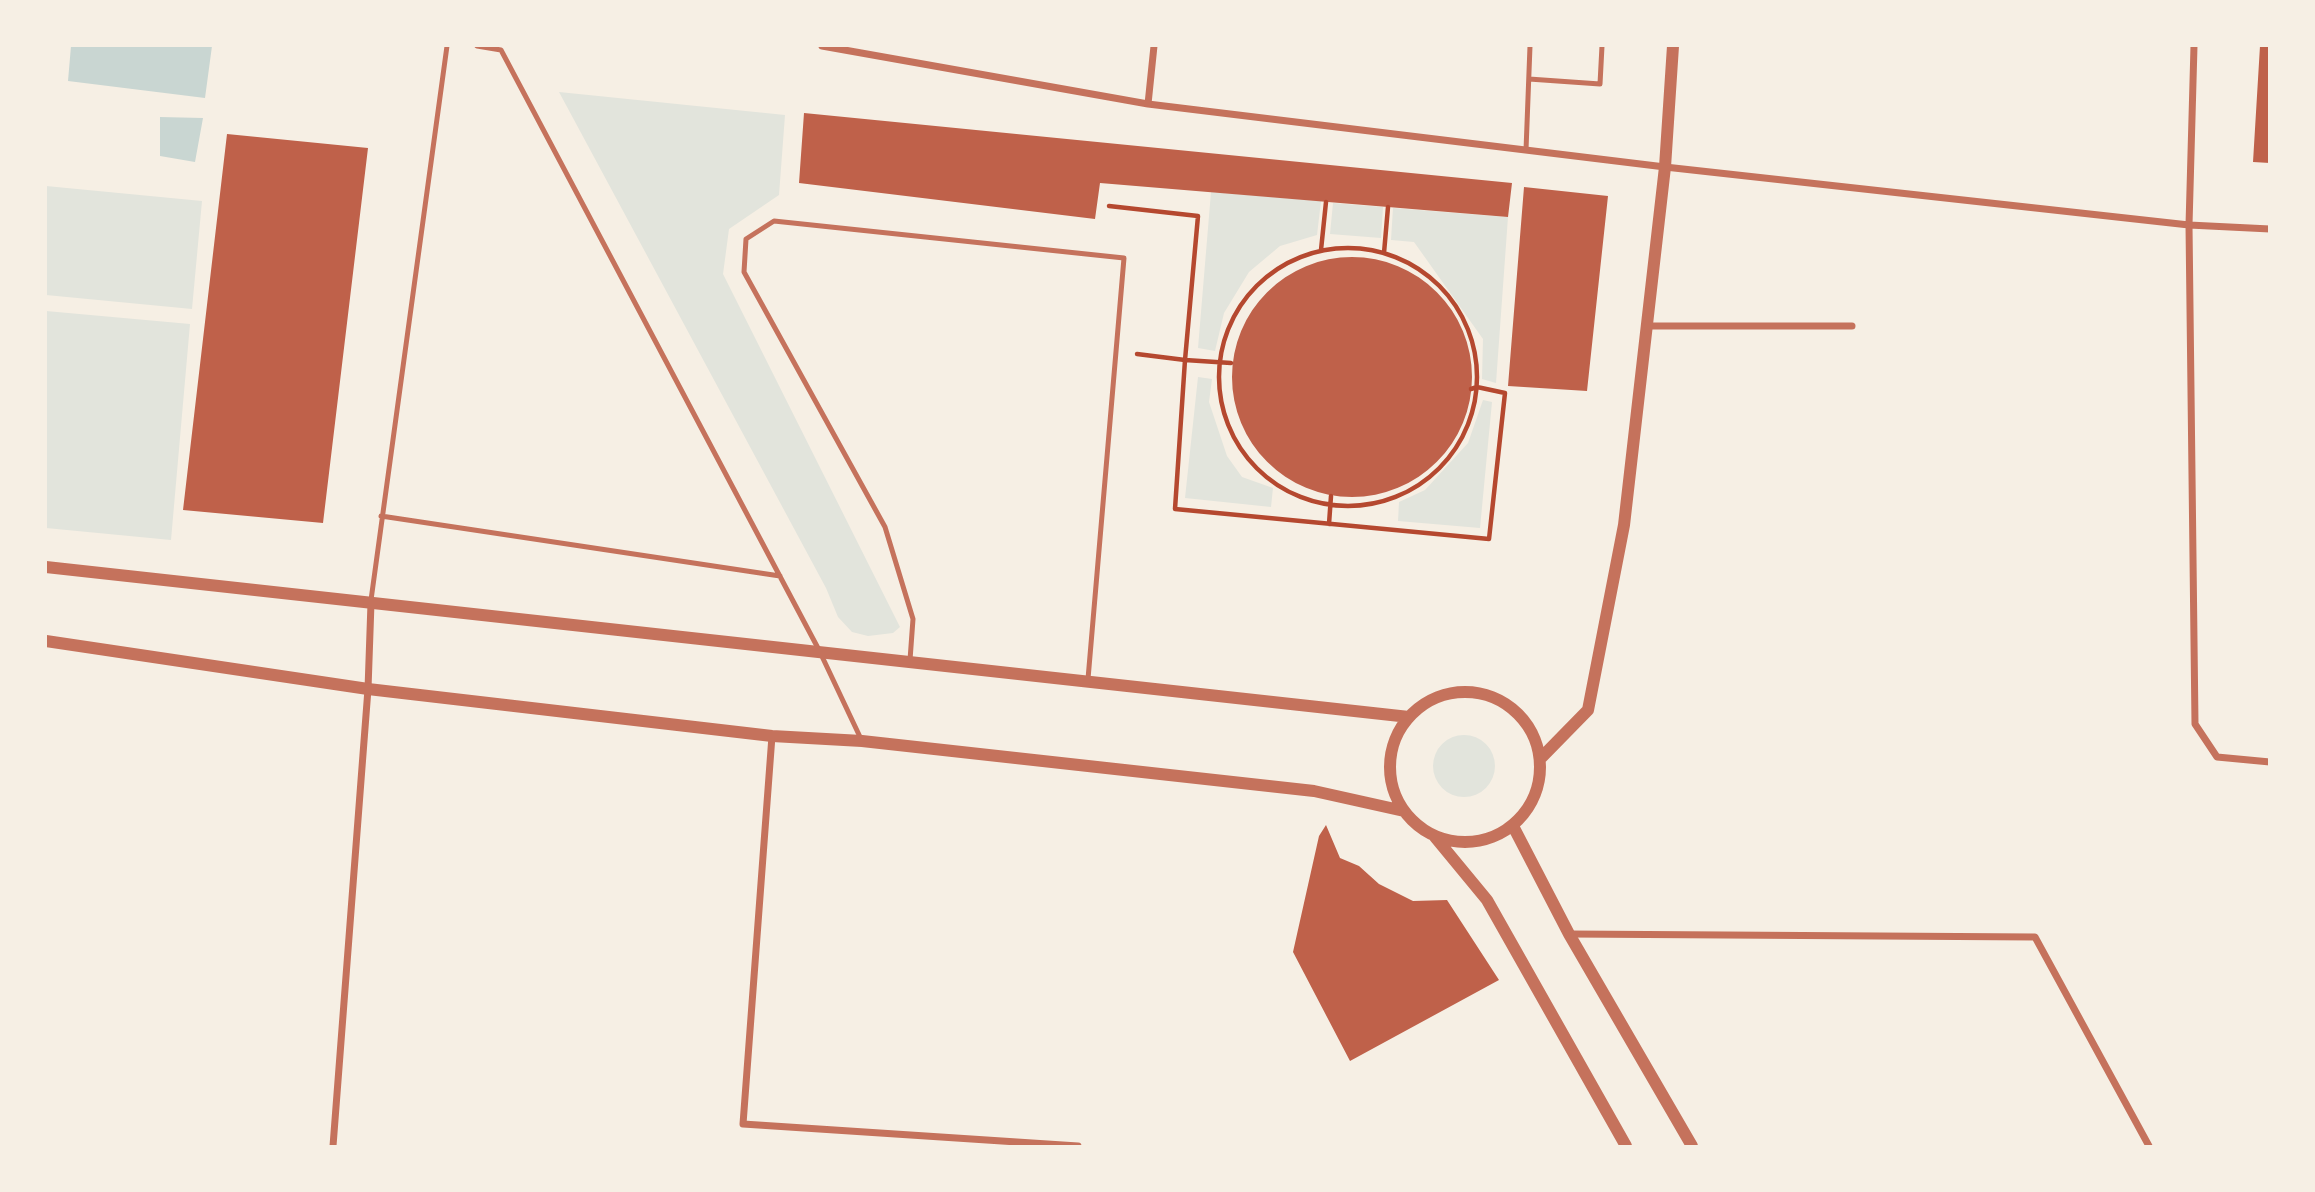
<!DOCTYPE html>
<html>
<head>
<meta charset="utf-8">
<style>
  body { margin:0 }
  #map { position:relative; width:2315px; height:1192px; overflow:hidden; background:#f6efe4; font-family:Signika,sans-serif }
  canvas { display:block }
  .frame { position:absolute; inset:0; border:47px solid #f6efe4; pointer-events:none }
</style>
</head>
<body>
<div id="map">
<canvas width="2315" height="1192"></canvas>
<div class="frame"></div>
</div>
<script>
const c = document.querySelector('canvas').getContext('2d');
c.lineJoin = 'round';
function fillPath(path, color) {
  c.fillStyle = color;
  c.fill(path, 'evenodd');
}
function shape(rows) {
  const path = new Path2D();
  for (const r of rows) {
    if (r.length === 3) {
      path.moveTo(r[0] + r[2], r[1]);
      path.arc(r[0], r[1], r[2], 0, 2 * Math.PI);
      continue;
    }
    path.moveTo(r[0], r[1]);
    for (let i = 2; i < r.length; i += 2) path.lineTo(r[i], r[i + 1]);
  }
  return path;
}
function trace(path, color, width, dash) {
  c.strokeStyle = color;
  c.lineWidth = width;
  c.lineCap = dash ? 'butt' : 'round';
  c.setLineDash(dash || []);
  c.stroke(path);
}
const green = shape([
  [559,92,785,115,779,195,729,229,723,274,900,627,893,633,868,636,852,632,838,617,826,588],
  [46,186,202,201,192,309,46,295],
  [1211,192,1321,201,1317,235,1280,246,1249,272,1224,313,1215,351,1198,348],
  [1333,203,1383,207,1381,238,1330,234],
  [1393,208,1508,217,1496,383,1482,379,1483,339,1414,242,1391,240],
  [46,311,190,324,171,540,46,528],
  [1198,377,1212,379,1209,402,1227,456,1242,477,1273,488,1271,507,1185,498],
  [1483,400,1492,402,1480,528,1398,521,1399,502,1425,490,1468,443],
  [1464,766,31]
]);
const water = shape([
  [71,46,212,46,205,98,68,81],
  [160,117,203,118,195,162,160,156]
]);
const building = shape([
  [2260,46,2270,46,2270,163,2253,162],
  [804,113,1512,183,1508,217,1100,183,1095,219,799,183],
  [227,134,368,148,323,523,183,510],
  [1524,187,1608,196,1587,391,1508,386],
  [1352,377,120],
  [1326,825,1340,858,1359,866,1379,884,1413,901,1447,900,1499,980,1350,1061,1293,952,1319,836]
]);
const path = shape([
  [1109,206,1198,216,1185,360,1137,354],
  [1348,377,129],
  [1321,250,1326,202],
  [1384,253,1388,207],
  [1231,363,1185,360,1175,509,1489,539,1505,393,1477,387,1471,389],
  [1329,524,1331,496]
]);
const service = shape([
  [477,46,501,50,819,650,861,739],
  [1529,79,1600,84,1602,46],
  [1526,150,1530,46],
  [381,516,780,576],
  [371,600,447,46],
  [910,660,913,619,885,527,744,272,746,239,774,221,1124,258,1088,679]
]);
const minor = shape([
  [822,46,1148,104,1665,167,2189,225,2270,229],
  [2194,46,2189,225,2195,724,2217,757,2270,762],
  [1148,104,1154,46],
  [1646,326,1852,326],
  [772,736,743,1124,1078,1146],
  [1569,934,2035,937,2149,1146],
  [333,1146,368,689,371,603]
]);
const tertiary = shape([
  [46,567,1409,717],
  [46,641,368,689,772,736,862,741,1314,791,1404,811],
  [1465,767,75],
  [1540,759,1588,710,1624,525,1665,167,1673,46],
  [1513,826,1569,934,1692,1146],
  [1435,837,1487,900,1626,1146]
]);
fillPath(green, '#e2e4dc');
fillPath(water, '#c9d6d2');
fillPath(building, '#bf614a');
trace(path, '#b5482f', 4.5);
trace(service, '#c5725c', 5);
trace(minor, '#c5725c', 7);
trace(tertiary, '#c5725c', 12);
</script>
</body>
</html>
